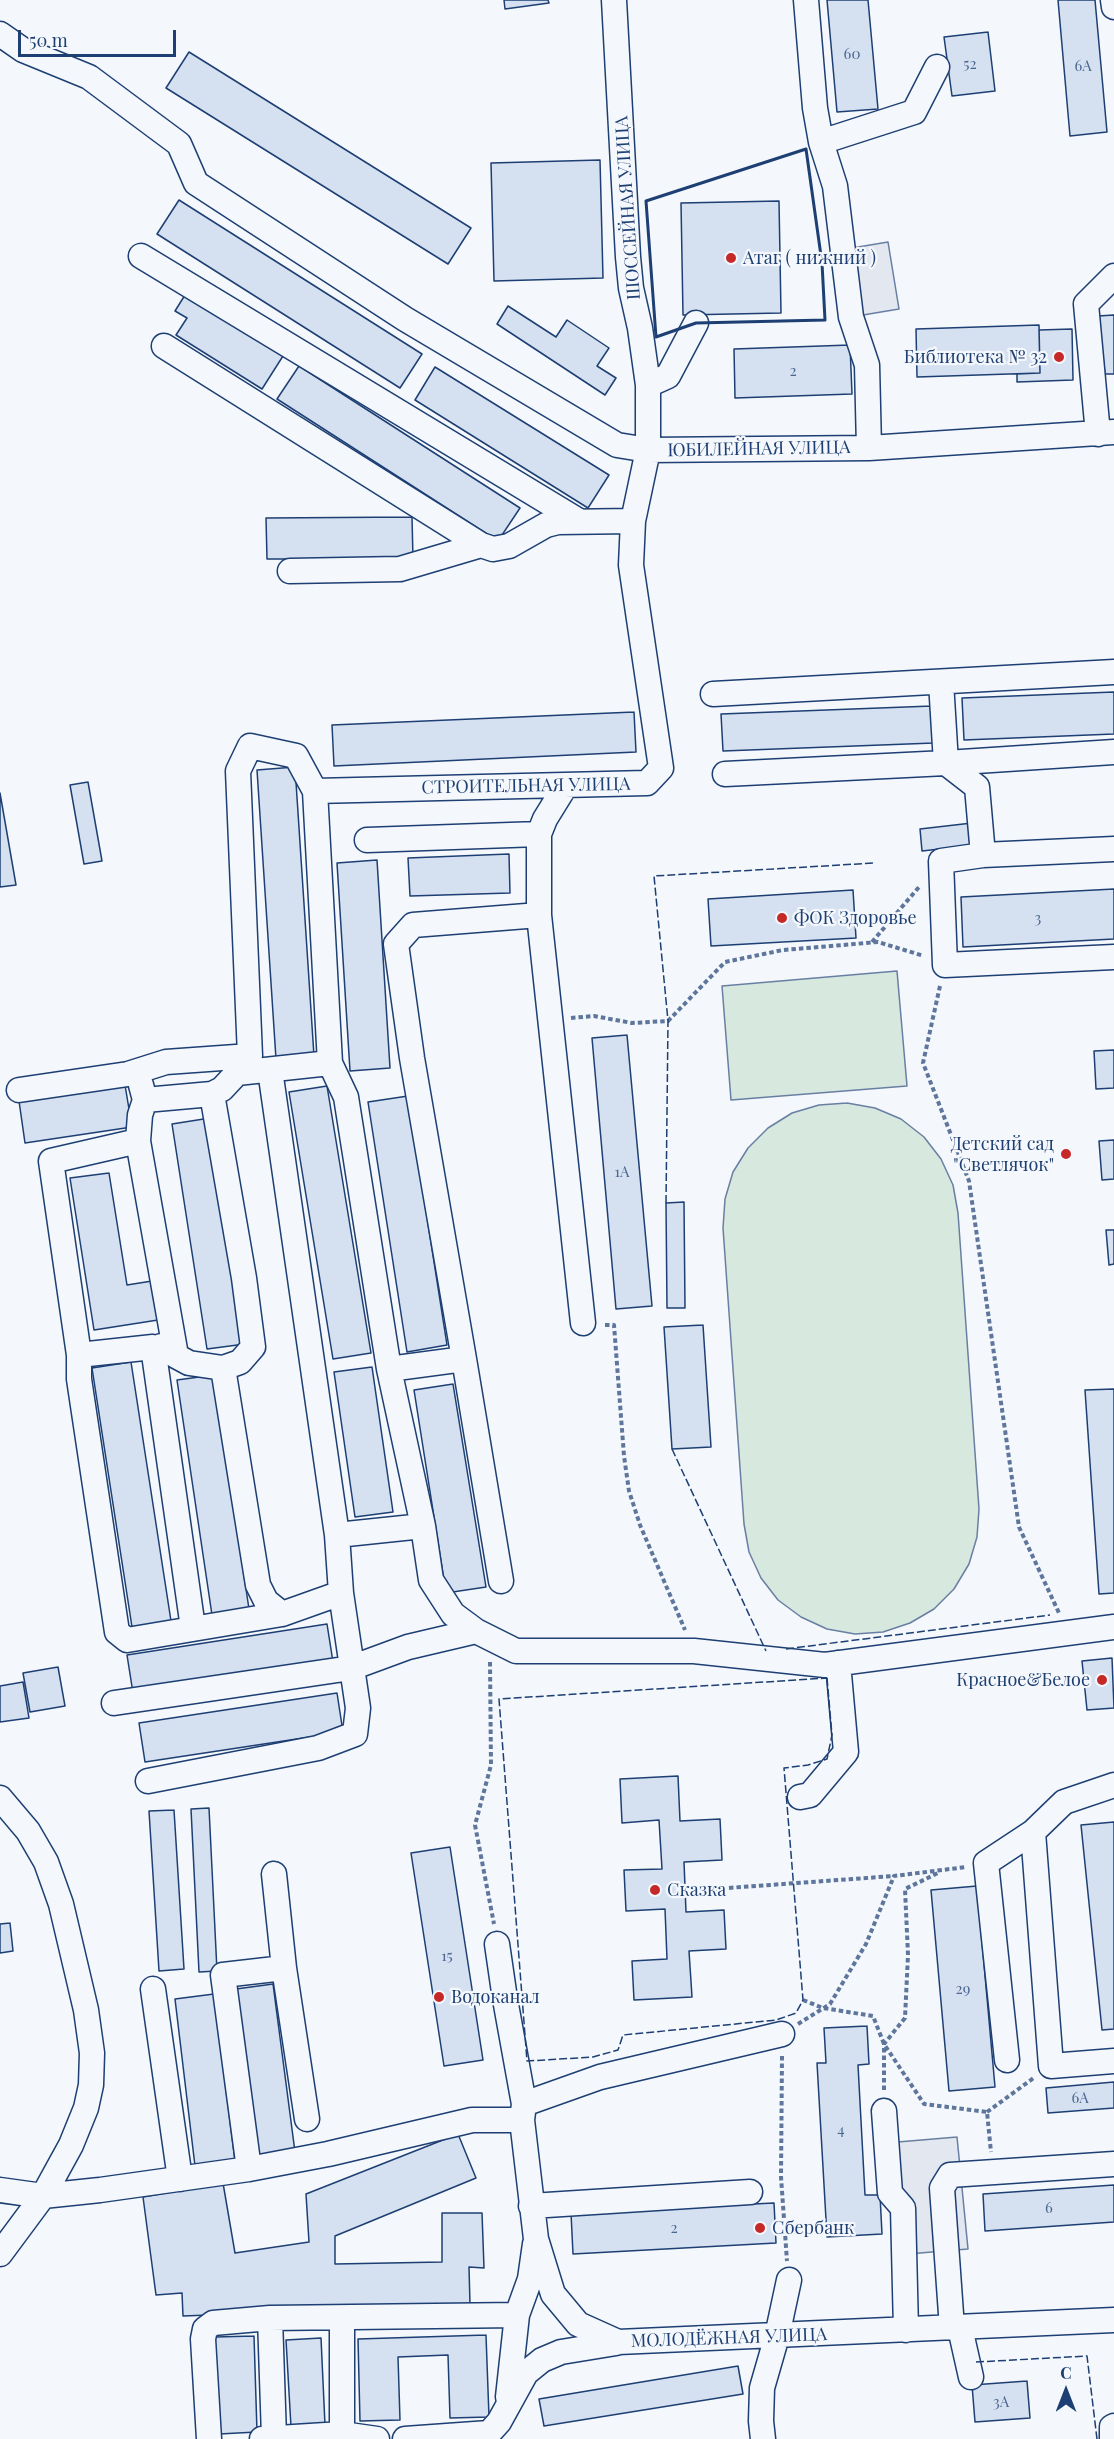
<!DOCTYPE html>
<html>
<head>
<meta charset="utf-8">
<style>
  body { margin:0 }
  #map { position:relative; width:1114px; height:2439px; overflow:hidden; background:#f4f7fb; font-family:"Playfair Display",serif }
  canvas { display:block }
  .north { position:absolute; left:1036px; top:2361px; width:60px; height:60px; -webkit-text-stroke:4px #f4f7fb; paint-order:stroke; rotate:0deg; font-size:16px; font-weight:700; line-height:24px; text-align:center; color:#1d3f73 }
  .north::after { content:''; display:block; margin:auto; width:21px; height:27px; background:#1d3f73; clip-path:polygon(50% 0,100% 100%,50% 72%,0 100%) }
  .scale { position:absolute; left:18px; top:30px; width:158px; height:27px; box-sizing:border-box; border:3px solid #1d3f73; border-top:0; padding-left:8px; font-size:18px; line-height:21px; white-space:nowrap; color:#1d3f73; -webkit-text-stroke:4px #f4f7fb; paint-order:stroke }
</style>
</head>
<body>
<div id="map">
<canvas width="1114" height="2439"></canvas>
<div class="north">С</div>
<div class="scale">50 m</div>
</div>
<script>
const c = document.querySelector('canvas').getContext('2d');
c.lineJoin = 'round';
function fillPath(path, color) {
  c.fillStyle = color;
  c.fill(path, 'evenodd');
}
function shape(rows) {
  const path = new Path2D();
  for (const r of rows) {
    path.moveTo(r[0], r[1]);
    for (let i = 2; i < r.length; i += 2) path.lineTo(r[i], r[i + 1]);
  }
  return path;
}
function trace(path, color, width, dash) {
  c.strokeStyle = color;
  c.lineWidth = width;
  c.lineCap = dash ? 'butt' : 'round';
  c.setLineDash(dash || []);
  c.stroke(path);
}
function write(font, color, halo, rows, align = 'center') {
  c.font = font + ' "Playfair Display",serif';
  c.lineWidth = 4.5;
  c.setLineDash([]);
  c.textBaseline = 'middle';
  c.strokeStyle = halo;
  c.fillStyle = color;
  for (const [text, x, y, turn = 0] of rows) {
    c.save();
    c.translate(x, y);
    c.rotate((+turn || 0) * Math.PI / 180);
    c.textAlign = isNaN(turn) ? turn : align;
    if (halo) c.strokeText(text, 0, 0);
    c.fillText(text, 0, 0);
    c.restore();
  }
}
const green = shape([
  [897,971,907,1086,731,1100,722,986,897,971],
  [847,1103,875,1108,901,1119,924,1137,941,1159,953,1185,958,1213,979,1509,977,1537,969,1564,954,1589,934,1609,910,1623,883,1632,855,1634,827,1629,801,1617,778,1600,761,1578,749,1552,744,1524,723,1228,725,1199,733,1172,748,1148,768,1128,792,1113,819,1105,847,1103]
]);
const parking = shape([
  [888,242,899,309,851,317,840,250,888,242],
  [957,2137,968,2249,896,2255,886,2143,957,2137]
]);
const building = shape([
  [504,0,548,0,549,3,505,9,504,0],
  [827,0,868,0,878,109,837,112,827,0],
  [1058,0,1095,0,1107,132,1070,136,1058,0],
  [988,32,995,91,952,96,944,37,988,32],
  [189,52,471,228,448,264,166,88,189,52],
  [600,160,603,278,494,281,491,163,600,160],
  [179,200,422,354,400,388,157,234,179,200],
  [779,201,781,313,683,315,681,203,779,201],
  [185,295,283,356,262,389,176,335,187,318,175,311,185,295],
  [508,306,556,337,567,320,609,348,597,366,616,378,605,395,497,324,508,306],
  [1114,315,1114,374,1105,374,1098,316,1114,315],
  [1039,325,1040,373,917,377,916,329,1039,325],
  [1072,329,1073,380,1017,382,1017,374,1040,373,1039,330,1072,329],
  [850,345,852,394,735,398,734,349,850,345],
  [299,366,520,508,498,541,277,399,299,366],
  [435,367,609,475,588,508,415,400,435,367],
  [412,517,413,559,267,559,266,518,412,517],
  [1114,692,1114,734,964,740,962,698,1114,692],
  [932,706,934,743,723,751,721,714,932,706],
  [634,712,636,752,334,766,332,725,634,712],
  [295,767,314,1056,276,1059,257,770,295,767],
  [88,782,102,861,84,864,70,785,88,782],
  [0,793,16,885,0,887,0,793],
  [972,823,975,845,922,851,920,829,972,823],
  [509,854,510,893,410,896,408,858,509,854],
  [377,860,390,1068,350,1071,337,863,377,860],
  [1114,889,1114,939,963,947,961,897,1114,889],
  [853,890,856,938,711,946,708,899,853,890],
  [627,1035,652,1306,616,1309,592,1038,627,1035],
  [1114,1050,1114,1088,1096,1089,1094,1051,1114,1050],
  [125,1085,132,1127,25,1143,19,1101,125,1085],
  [327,1086,371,1353,333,1359,289,1092,327,1086],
  [408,1096,447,1345,407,1352,368,1102,408,1096],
  [210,1118,245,1344,207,1349,172,1124,210,1118],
  [1114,1140,1114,1179,1102,1180,1099,1141,1114,1140],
  [109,1173,127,1285,152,1281,158,1320,94,1330,70,1178,109,1173],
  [684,1202,685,1308,667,1308,666,1203,684,1202],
  [1106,1230,1114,1230,1114,1264,1109,1265,1106,1230],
  [703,1325,711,1447,672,1449,664,1327,703,1325],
  [131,1362,171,1621,132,1627,92,1368,131,1362],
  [372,1367,393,1512,355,1517,334,1372,372,1367],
  [214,1375,249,1609,212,1615,177,1380,214,1375],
  [453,1384,486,1587,446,1593,414,1390,453,1384],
  [1114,1389,1114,1593,1099,1594,1085,1390,1114,1389],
  [327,1624,333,1662,133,1693,127,1655,327,1624],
  [1112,1658,1114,1708,1087,1710,1082,1661,1112,1658],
  [58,1667,65,1706,30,1712,23,1673,58,1667],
  [23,1682,29,1718,0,1722,0,1686,23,1682],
  [337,1693,343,1732,145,1762,139,1723,337,1693],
  [678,1776,680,1821,720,1819,722,1860,684,1862,686,1912,724,1910,726,1949,689,1951,692,1997,634,2000,632,1961,667,1959,665,1909,626,1911,624,1870,662,1869,659,1820,622,1823,620,1779,678,1776],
  [209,1808,217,1971,199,1972,191,1809,209,1808],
  [174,1810,184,1969,159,1971,149,1811,174,1810],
  [1114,1822,1114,2029,1102,2030,1081,1825,1114,1822],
  [450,1847,483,2060,444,2066,411,1853,450,1847],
  [977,1886,995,2087,949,2091,931,1890,977,1886],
  [10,1923,13,1951,0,1953,0,1924,10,1923],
  [273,1984,295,2152,258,2157,236,1989,273,1984],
  [214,1994,235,2161,195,2166,175,1999,214,1994],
  [867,2026,869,2064,858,2065,865,2195,880,2195,882,2234,827,2237,817,2063,826,2063,824,2028,867,2026],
  [1114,2082,1114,2108,1048,2113,1046,2088,1114,2082],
  [458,2134,476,2178,335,2236,335,2264,442,2262,442,2213,482,2213,484,2268,469,2267,470,2305,183,2316,182,2293,156,2295,143,2197,223,2183,235,2253,309,2242,306,2194,458,2134],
  [1114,2185,1114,2222,985,2231,983,2194,1114,2185],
  [774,2203,776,2243,573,2254,571,2213,774,2203],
  [486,2335,489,2417,450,2418,448,2355,398,2357,400,2420,360,2421,358,2339,486,2335],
  [254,2336,257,2432,219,2434,215,2337,254,2336],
  [321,2338,325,2425,291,2427,286,2340,321,2338],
  [738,2366,743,2394,544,2426,539,2399,738,2366],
  [1027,2381,1030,2418,975,2422,972,2385,1027,2381]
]);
const path = shape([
  [872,942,919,887],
  [940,986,923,1063,969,1181,1019,1527,1059,1613],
  [571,1018,594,1016,632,1023,668,1021,725,962,783,950,878,942,924,956],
  [605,1325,614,1325,624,1456,629,1491,640,1525,685,1630],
  [490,1662,491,1765,475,1825,494,1924],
  [714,1889,894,1876],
  [803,2000,823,2008,873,2016,884,2044,924,2104,987,2112,991,2152],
  [798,2024,830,2004,866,1944,894,1876,966,1867],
  [782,2056,781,2177,787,2261],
  [884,2090,884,2044,905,2018,908,1955,905,1889,938,1873],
  [987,2112,1035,2077]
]);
const minor = shape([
  [806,0,815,108,821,142,835,186,851,317,867,365,869,448],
  [1113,0,1114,7],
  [0,34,23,50,89,77,179,144,196,183,405,319,617,445,648,450,869,448,1114,432],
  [821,142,914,112,937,67],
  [141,256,579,521],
  [164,346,481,545],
  [648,385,668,376,696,323],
  [1098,434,1086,304,1114,276],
  [290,571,400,569,481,545,493,549,509,546,546,525,558,522,633,521,648,450,648,385,640,328,631,288,628,257,614,0],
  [941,682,946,763,977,787,983,855],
  [713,694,1114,672],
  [725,774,946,763,1114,752],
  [566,785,545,819,539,834,539,915,583,1323],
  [315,791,647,783,661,768,631,565,633,521],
  [367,840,539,834],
  [1114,849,983,855,941,861,945,965,1114,957],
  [330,1063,237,1073,250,1056,238,771,250,746,296,756,315,791,330,1063,346,1097,389,1369,423,1526,431,1580,453,1614,476,1631,516,1651,694,1651,825,1665,1114,1627],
  [270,1070,337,1535,423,1526],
  [141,1085,145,1100,212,1094],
  [19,1090,128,1074,166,1062,250,1056],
  [145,1100,140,1115,138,1141,51,1161,79,1355,79,1379,117,1632,127,1640,282,1614],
  [138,1141,174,1344],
  [161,1346,174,1344,176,1356,189,1363,223,1368],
  [79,1355,153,1347,193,1628],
  [464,1359,501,1581],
  [389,1369,464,1359,412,1058,396,944,413,925,539,915],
  [337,1535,341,1593],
  [114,1703,351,1668,408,1647,476,1631],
  [148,1781,318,1748,355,1734,358,1708,341,1593,282,1614,266,1601,258,1585,223,1368,240,1362,253,1347,244,1278,212,1094,222,1089,237,1073],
  [800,1797,810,1795,846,1752,838,1663],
  [0,1798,28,1831,46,1862,61,1904,86,2010,92,2053,91,2085,86,2108,71,2145,43,2196,0,2254],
  [1033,1832,1051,2066,1114,2061],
  [274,1874,284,1968],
  [497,1944,505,1999,524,2104,522,2120,536,2239,553,2294,578,2324,618,2342,1114,2320],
  [153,1989,180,2179],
  [1007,2060,986,1863,1033,1832,1064,1802,1114,1785],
  [524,2104,600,2077,782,2034],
  [884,2111,890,2193,903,2208,906,2330],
  [249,2169,223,1975,284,1968,307,2119],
  [0,2190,43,2196,100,2190,249,2169,328,2154,472,2120,522,2120],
  [531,2206,750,2192],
  [270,2318,274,2437],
  [342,2318,342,2434],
  [952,2328,942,2188,950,2175,1114,2164],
  [960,2328,971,2377],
  [508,2397,517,2315],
  [209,2439,203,2339,205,2329,213,2323,270,2318,517,2315,530,2279,535,2244],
  [262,2439,342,2434,377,2439],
  [405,2439,489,2433,499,2422,526,2373,542,2360,561,2352,616,2343],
  [763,2439,761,2421,762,2388,777,2336,789,2280],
  [1112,2439,1112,2427,1114,2426]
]);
const fence = shape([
  [666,1203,668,1021,654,876,874,863],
  [672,1449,766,1651],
  [786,1649,1050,1615],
  [827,1678,832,1735,827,1759,808,1765,784,1768,803,2000,796,2013,776,2020,623,2035,618,2050,593,2057,527,2061,499,1699,827,1678],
  [976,2362,1087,2356,1097,2439]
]);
const wall = shape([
  [806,149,822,263,825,320,696,323,656,337,646,201,806,149]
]);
const markers = [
  [731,258,6,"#c62828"],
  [1059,357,6,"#c62828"],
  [782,918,6,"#c62828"],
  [1066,1154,6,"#c62828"],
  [1102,1680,6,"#c62828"],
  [655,1890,6,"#c62828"],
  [439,1997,6,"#c62828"],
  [760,2228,6,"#c62828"]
];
const numberNames = [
  ["60",852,54],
  ["52",970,64],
  ["6А",1083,66],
  ["2",793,371],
  ["3",1038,918],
  ["1А",622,1172],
  ["15",447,1956],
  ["29",963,1989],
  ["6А",1080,2098],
  ["4",841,2130],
  ["6",1049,2208],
  ["2",674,2228],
  ["3А",1001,2402]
];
const streetNames = [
  ["ШОССЕЙНАЯ УЛИЦА",628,208,-94],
  ["ЮБИЛЕЙНАЯ УЛИЦА",759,449,-1],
  ["СТРОИТЕЛЬНАЯ УЛИЦА",526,786,-1],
  ["МОЛОДЁЖНАЯ УЛИЦА",729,2338,-2]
];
const poiNames = [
  ["Атаг ( нижний )",743,258],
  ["Библиотека № 32",1047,357,"right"],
  ["ФОК Здоровье",794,918],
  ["Детский сад",1054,1144,"right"],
  ["\"Светлячок\"",1054,1165,"right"],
  ["Красное&Белое",1090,1680,"right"],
  ["Сказка",667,1890],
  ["Водоканал",451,1997],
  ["Сбербанк",772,2228]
];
fillPath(green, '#d7e8df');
trace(green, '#687fa3', 1.5);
fillPath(parking, '#e3e8f0');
trace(parking, '#687fa3', 1.5);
fillPath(building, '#d5e0f0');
trace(building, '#1d3f73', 1.5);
trace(minor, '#1d3f73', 27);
trace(path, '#5e769c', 4, [4.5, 3]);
trace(minor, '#f4f7fb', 24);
trace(fence, '#1d3f73', 1.5, [8, 3]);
trace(wall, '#1d3f73', 3);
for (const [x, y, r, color] of markers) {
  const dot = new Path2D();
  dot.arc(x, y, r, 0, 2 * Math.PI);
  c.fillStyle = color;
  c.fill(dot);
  trace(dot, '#f4f7fb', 2);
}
write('15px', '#4b6792', null, numberNames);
write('18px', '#1d3f73', '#f4f7fb', streetNames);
write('18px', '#1d3f73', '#f4f7fb', poiNames, 'left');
</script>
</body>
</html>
